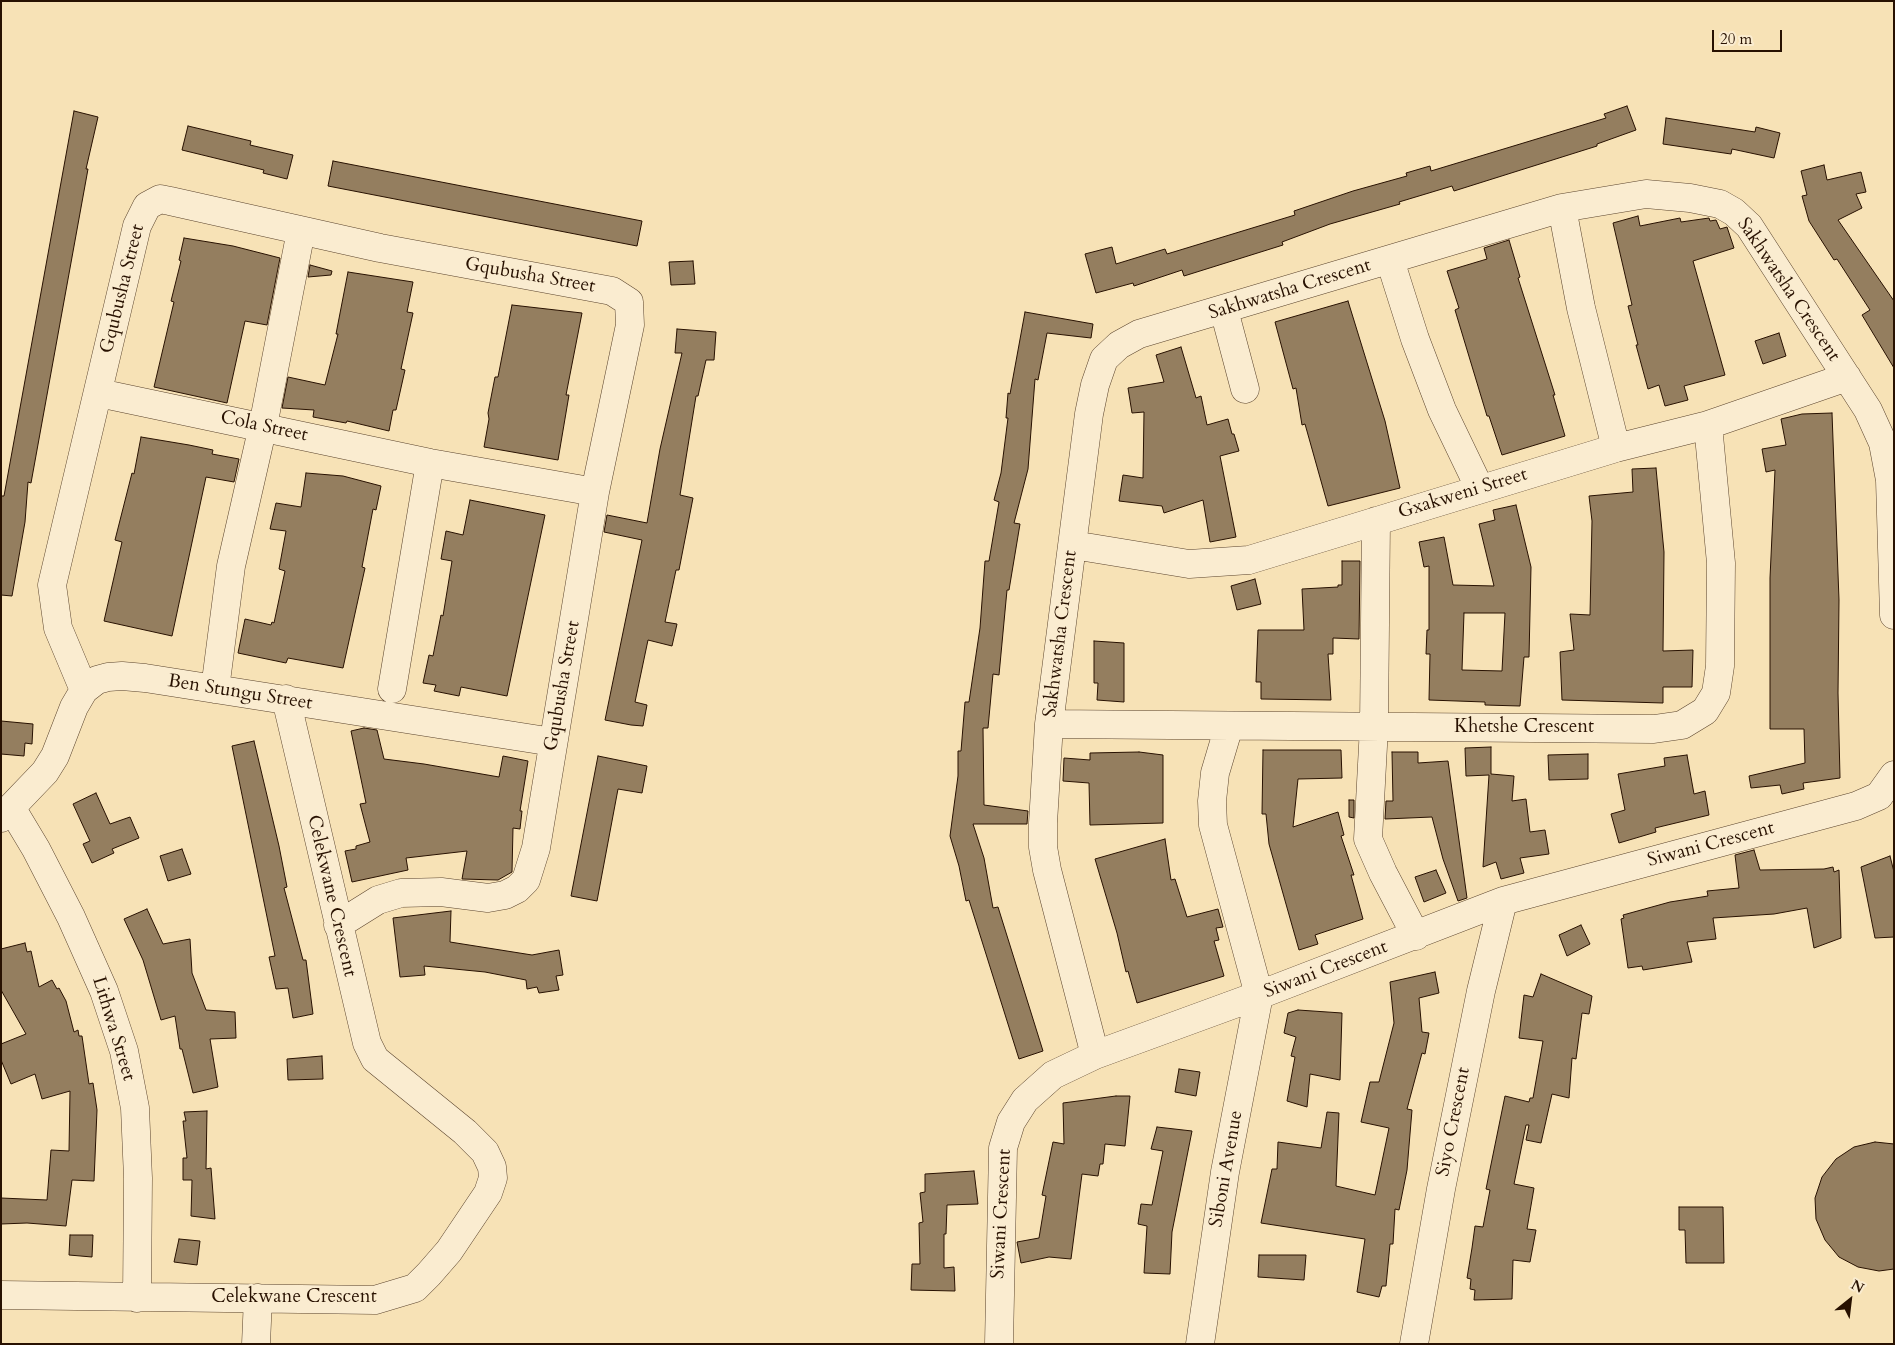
<!DOCTYPE html>
<html>
<head>
<meta charset="utf-8">
<style>
  body { margin:0 }
  #map { position:relative; width:1895px; height:1345px; overflow:hidden; background:#f7e2b6; font-family:Cardo,serif }
  canvas { display:block }
  .frame { position:absolute; inset:0; border:2px solid #281101; pointer-events:none }
  .north { position:absolute; left:1825px; top:1275px; width:50px; height:50px; -webkit-text-stroke:4px #faecd0; paint-order:stroke; rotate:29deg; font-size:14px; font-weight:700; line-height:20px; text-align:center; color:#281101 }
  .north::after { content:''; display:block; margin:auto; width:18px; height:22px; background:#281101; clip-path:polygon(50% 0,100% 100%,50% 72%,0 100%) }
  .scale { position:absolute; left:1712px; top:30px; width:70px; height:22px; box-sizing:border-box; border:2px solid #281101; border-top:0; padding-left:6px; font-size:15px; line-height:18px; white-space:nowrap; color:#281101; -webkit-text-stroke:4px #faecd0; paint-order:stroke }
</style>
</head>
<body>
<div id="map">
<canvas width="1895" height="1345"></canvas>
<div class="frame"></div>
<div class="north">N</div>
<div class="scale">20 m</div>
</div>
<script>
const c = document.querySelector('canvas').getContext('2d');
c.lineJoin = 'round';
function fillPath(path, color) {
  c.fillStyle = color;
  c.fill(path, 'evenodd');
}
function shape(rows) {
  const path = new Path2D();
  for (const r of rows) {
    path.moveTo(r[0], r[1]);
    for (let i = 2; i < r.length; i += 2) path.lineTo(r[i], r[i + 1]);
  }
  return path;
}
function trace(path, color, width, dash) {
  c.strokeStyle = color;
  c.lineWidth = width;
  c.lineCap = dash ? 'butt' : 'round';
  c.setLineDash(dash || []);
  c.stroke(path);
}
function write(font, color, halo, rows, align = 'center') {
  c.font = font + ' Cardo,serif';
  c.lineWidth = 4;
  c.setLineDash([]);
  c.textBaseline = 'middle';
  c.strokeStyle = halo;
  c.fillStyle = color;
  for (const [text, x, y, turn = 0] of rows) {
    c.save();
    c.translate(x, y);
    c.rotate((+turn || 0) * Math.PI / 180);
    c.textAlign = isNaN(turn) ? turn : align;
    if (halo) c.strokeText(text, 0, 0);
    c.fillText(text, 0, 0);
    c.restore();
  }
}
const building = shape([
  [1627,106,1636,130,1597,144,1597,146,1454,191,1452,186,1399,202,1400,204,1330,224,1282,242,1283,245,1184,276,1182,270,1134,286,1133,283,1096,293,1085,254,1112,247,1116,264,1165,249,1167,254,1295,215,1294,211,1353,191,1407,176,1406,173,1430,166,1431,171,1606,118,1604,114,1627,106],
  [74,111,98,117,86,169,88,169,31,483,28,482,25,522,12,596,1,595,1,496,4,496,74,111],
  [1666,118,1755,132,1756,127,1780,133,1774,158,1732,149,1731,154,1663,144,1666,118],
  [188,126,251,141,250,145,293,155,287,179,263,173,264,170,182,150,188,126],
  [333,161,642,221,637,246,328,186,333,161],
  [1824,165,1827,180,1861,172,1866,192,1856,194,1862,208,1838,220,1894,301,1894,368,1862,315,1870,310,1837,259,1834,260,1809,221,1802,196,1807,195,1801,171,1824,165],
  [1638,216,1640,226,1680,218,1681,222,1709,218,1710,221,1716,220,1720,229,1727,227,1734,248,1693,261,1725,375,1684,386,1688,400,1665,406,1659,385,1648,389,1636,345,1638,345,1628,306,1632,305,1613,223,1638,216],
  [184,238,233,246,280,258,267,325,245,321,227,403,154,387,174,302,171,301,181,261,179,260,184,238],
  [1509,240,1520,277,1518,278,1555,395,1553,395,1565,436,1502,455,1489,416,1487,416,1455,310,1459,308,1447,271,1487,259,1484,248,1509,240],
  [693,261,695,284,671,285,669,262,693,261],
  [310,265,332,271,331,275,308,277,310,265],
  [348,272,413,282,407,312,413,313,401,369,405,370,396,410,393,410,389,431,347,421,346,423,313,417,314,410,282,408,288,377,325,385,338,334,336,334,348,272],
  [1348,301,1385,421,1400,488,1328,506,1305,424,1302,425,1296,388,1293,389,1275,322,1348,301],
  [512,305,582,313,566,395,569,395,558,460,484,447,489,419,488,413,495,377,498,377,512,305],
  [1025,312,1093,324,1091,338,1047,333,1038,380,1035,379,1028,469,1014,523,1020,524,1009,590,1007,590,999,675,993,674,988,728,983,728,984,805,1028,811,1027,824,973,824,984,858,993,908,998,907,1043,1051,1019,1059,969,900,966,901,959,866,950,836,958,776,958,751,961,751,965,702,969,702,980,628,985,561,989,561,999,502,994,500,1001,473,1008,418,1006,418,1008,393,1010,394,1025,312],
  [677,329,716,332,714,360,706,360,698,396,696,396,680,495,693,498,679,570,676,570,665,622,677,624,672,646,648,640,635,702,647,705,643,726,631,725,605,720,642,540,604,532,607,515,647,523,660,449,682,353,675,353,677,329],
  [1779,333,1786,356,1763,364,1755,341,1779,333],
  [1181,347,1196,398,1201,396,1207,425,1228,419,1232,434,1234,434,1239,451,1220,456,1236,537,1210,542,1203,500,1164,513,1162,506,1119,501,1123,475,1143,478,1144,412,1132,413,1128,388,1164,382,1156,355,1181,347],
  [1832,413,1839,600,1838,693,1840,778,1803,783,1804,789,1782,794,1780,785,1751,788,1749,776,1805,763,1804,729,1770,729,1770,578,1775,470,1766,472,1762,449,1786,445,1781,419,1802,414,1832,413],
  [141,437,189,445,213,450,212,454,239,459,234,482,206,477,172,636,104,621,122,542,115,540,132,473,134,474,141,437],
  [1656,468,1664,552,1663,651,1693,650,1692,687,1663,687,1663,703,1562,700,1560,652,1574,650,1570,614,1590,615,1592,521,1589,496,1633,492,1632,469,1656,468],
  [306,473,343,476,381,486,376,510,373,509,362,567,365,568,343,668,288,658,286,663,238,653,245,619,271,625,272,622,274,623,285,571,279,569,286,531,270,529,276,503,301,507,306,473],
  [470,500,545,515,507,696,461,687,459,696,434,691,436,685,423,683,429,655,433,656,441,615,443,616,452,561,441,559,446,531,463,535,470,500],
  [1516,505,1531,567,1529,657,1524,657,1520,706,1485,705,1485,702,1429,700,1430,654,1426,654,1427,630,1429,630,1429,566,1424,567,1419,542,1444,537,1453,585,1494,586,1479,524,1495,520,1493,510,1516,505],
  [1464,613,1505,613,1502,671,1462,670,1464,613],
  [1342,561,1360,561,1359,639,1333,638,1333,654,1328,654,1331,700,1261,699,1261,682,1256,682,1258,630,1304,630,1302,589,1338,587,1338,585,1342,585,1342,561],
  [1255,579,1261,604,1237,610,1231,586,1255,579],
  [1094,641,1124,643,1124,702,1097,700,1098,683,1094,683,1094,641],
  [1,721,33,724,32,744,25,743,24,756,1,754,1,721],
  [364,728,377,730,384,759,424,764,499,777,503,756,528,761,520,811,522,811,520,829,513,828,512,872,498,880,462,879,467,851,406,858,408,870,352,882,345,851,356,849,356,846,370,842,360,804,366,803,351,731,364,728],
  [254,741,279,846,287,887,284,888,303,960,306,960,313,1014,293,1018,288,988,276,989,269,957,275,956,232,746,254,741],
  [1491,747,1491,774,1514,776,1512,801,1526,799,1530,832,1545,830,1549,854,1520,858,1524,873,1501,879,1496,862,1483,867,1489,775,1466,776,1465,748,1491,747],
  [1263,750,1341,750,1342,778,1298,779,1293,827,1338,812,1344,835,1341,836,1354,875,1351,875,1363,919,1315,935,1318,944,1299,950,1269,844,1266,814,1262,814,1263,750],
  [1139,752,1163,755,1163,823,1090,825,1089,783,1063,781,1064,758,1090,760,1090,753,1139,752],
  [1392,752,1418,752,1418,763,1448,761,1467,898,1458,901,1443,859,1432,817,1385,819,1386,801,1393,801,1392,752],
  [1588,754,1588,779,1549,780,1548,755,1588,754],
  [1687,755,1694,794,1705,791,1709,815,1655,828,1656,832,1619,843,1611,814,1625,810,1618,774,1665,766,1664,758,1687,755],
  [598,756,647,766,642,793,618,789,597,901,571,896,598,756],
  [96,793,110,824,130,817,139,838,112,849,114,853,92,863,83,844,90,841,73,804,96,793],
  [1349,800,1354,800,1354,818,1349,817,1349,800],
  [1165,839,1171,880,1175,879,1187,917,1218,909,1223,927,1216,928,1219,940,1214,941,1224,976,1137,1003,1128,971,1126,972,1117,933,1095,859,1165,839],
  [182,849,191,874,168,881,160,856,182,849],
  [1754,850,1760,870,1824,869,1833,867,1834,872,1839,870,1841,938,1814,948,1807,908,1774,914,1713,918,1716,939,1687,942,1692,962,1643,970,1642,966,1628,968,1621,919,1624,918,1623,915,1670,902,1708,896,1707,891,1739,888,1735,855,1754,850],
  [1890,856,1894,872,1894,937,1875,938,1861,867,1890,856],
  [1436,870,1446,893,1424,902,1415,877,1436,870],
  [147,909,163,944,190,939,192,973,206,1010,235,1012,236,1038,210,1039,218,1087,193,1093,182,1049,180,1049,175,1016,161,1020,143,960,124,919,147,909],
  [451,911,450,942,532,955,559,950,563,975,556,976,559,990,539,993,537,987,527,989,526,980,485,972,424,966,425,975,400,977,393,918,451,911],
  [1581,925,1590,944,1567,956,1559,935,1581,925],
  [25,943,27,952,31,951,39,987,52,980,57,989,59,988,66,1001,74,1032,78,1030,79,1036,82,1036,89,1084,93,1083,97,1110,94,1181,72,1180,66,1226,27,1223,1,1224,1,1198,47,1200,51,1150,69,1151,70,1091,42,1099,35,1074,11,1084,1,1060,1,1044,26,1034,1,990,1,949,25,943],
  [1435,972,1439,993,1419,998,1422,1032,1429,1033,1425,1054,1422,1053,1407,1109,1412,1110,1407,1170,1399,1210,1395,1209,1393,1244,1390,1244,1386,1286,1382,1286,1379,1297,1357,1292,1365,1239,1261,1223,1272,1169,1277,1169,1278,1142,1321,1148,1327,1112,1339,1113,1336,1186,1375,1195,1389,1128,1361,1122,1370,1082,1379,1082,1394,1023,1390,982,1435,972],
  [1541,974,1592,996,1589,1014,1582,1013,1576,1059,1572,1058,1569,1098,1552,1094,1541,1143,1526,1140,1529,1125,1526,1125,1514,1184,1534,1188,1527,1229,1536,1230,1530,1262,1513,1260,1512,1299,1474,1300,1475,1290,1470,1289,1471,1279,1467,1278,1472,1248,1475,1226,1483,1227,1490,1190,1486,1189,1505,1096,1529,1102,1530,1098,1533,1098,1543,1041,1519,1038,1524,995,1533,997,1541,974],
  [1298,1010,1342,1013,1340,1080,1310,1074,1307,1107,1287,1101,1295,1057,1291,1056,1296,1037,1284,1033,1288,1013,1298,1010],
  [322,1056,323,1079,288,1080,287,1059,322,1056],
  [1179,1069,1200,1072,1196,1096,1175,1092,1179,1069],
  [1116,1096,1130,1096,1125,1146,1105,1144,1103,1164,1100,1164,1098,1176,1082,1174,1071,1259,1049,1257,1021,1263,1017,1242,1039,1238,1046,1196,1042,1195,1053,1142,1064,1144,1063,1103,1116,1096],
  [207,1111,206,1169,211,1168,215,1219,191,1216,192,1180,183,1180,183,1158,187,1158,183,1121,186,1121,184,1112,207,1111],
  [1157,1127,1192,1131,1172,1232,1170,1274,1144,1273,1147,1226,1138,1224,1141,1204,1152,1205,1163,1151,1151,1149,1157,1127],
  [1875,1142,1894,1144,1894,1269,1879,1271,1858,1267,1839,1257,1825,1240,1816,1219,1815,1198,1822,1177,1836,1159,1854,1147,1875,1142],
  [974,1171,978,1204,947,1205,946,1234,944,1234,944,1268,954,1267,955,1291,911,1290,912,1264,920,1264,919,1223,923,1222,920,1193,925,1192,925,1174,974,1171],
  [1679,1207,1723,1207,1724,1263,1686,1263,1685,1230,1679,1230,1679,1207],
  [70,1235,93,1235,92,1257,69,1255,70,1235],
  [179,1239,200,1241,197,1265,174,1262,179,1239],
  [1259,1255,1306,1255,1304,1280,1258,1277,1259,1255]
]);
const minor = shape([
  [1562,208,1581,308,1616,448],
  [1390,260,1415,339,1442,410,1480,489],
  [1224,310,1245,389],
  [99,393,430,463,595,492],
  [1376,521,1374,727,1368,839,1383,873,1416,936],
  [1073,545,1189,564,1249,560,1616,448,1708,425,1847,377],
  [215,689,231,566,263,426,301,231],
  [392,689,430,463],
  [84,690,58,628,52,585,137,226,147,206,160,199,170,201,380,248,612,291,629,302,630,325,595,492,536,848,526,880,517,889,505,895,488,898,441,892,401,893,378,900,338,925],
  [1049,724,1654,729,1682,725,1705,711,1716,693,1720,666,1721,563,1708,425],
  [12,809,36,849,71,917,104,991,124,1051,135,1108,138,1178,137,1298],
  [1,818,45,772,55,756,74,707,84,690,97,680,108,677,122,676,145,678,553,742],
  [1095,1055,1047,870,1043,847,1043,823,1049,724,1089,414,1095,385,1104,359,1119,345,1139,334,1562,208,1646,194,1690,198,1720,204,1734,212,1749,226,1868,410,1883,443,1890,480,1894,615],
  [1,1295,375,1300,415,1288,429,1274,449,1251,488,1193,493,1178,492,1167,485,1152,465,1132,375,1059,367,1043,286,699],
  [256,1344,258,1298],
  [999,1344,1003,1148,1011,1122,1025,1100,1053,1075,1095,1055,1259,995,1503,901,1856,806,1879,796,1894,775],
  [1200,1344,1225,1172,1259,995,1213,825,1212,801,1215,773,1229,726],
  [1414,1344,1441,1189,1481,991,1503,901]
]);
const streetNames = [
  ["Gqubusha Street",530,276,10],
  ["Gqubusha Street",123,289,-76],
  ["Sakhwatsha Crescent",1290,290,-17],
  ["Sakhwatsha Crescent",1788,290,56],
  ["Cola Street",264,427,12],
  ["Gxakweni Street",1463,494,-17],
  ["Sakhwatsha Crescent",1061,634,-83],
  ["Gqubusha Street",563,686,-80],
  ["Ben Stungu Street",240,693,9],
  ["Khetshe Crescent",1524,728],
  ["Siwani Crescent",1711,845,-15],
  ["Celekwane Crescent",331,896,77],
  ["Siwani Crescent",1326,970,-21],
  ["Lithwa Street",113,1029,73],
  ["Siyo Crescent",1454,1122,-79],
  ["Siboni Avenue",1227,1169,-80],
  ["Siwani Crescent",1002,1214,-87],
  ["Celekwane Crescent",294,1298]
];
fillPath(building, '#947e5f');
trace(building, '#281101', 1);
trace(minor, '#5c452e', 29);
trace(minor, '#faecd0', 28);
write('19px', '#281101', '#faecd0', streetNames);
</script>
</body>
</html>
